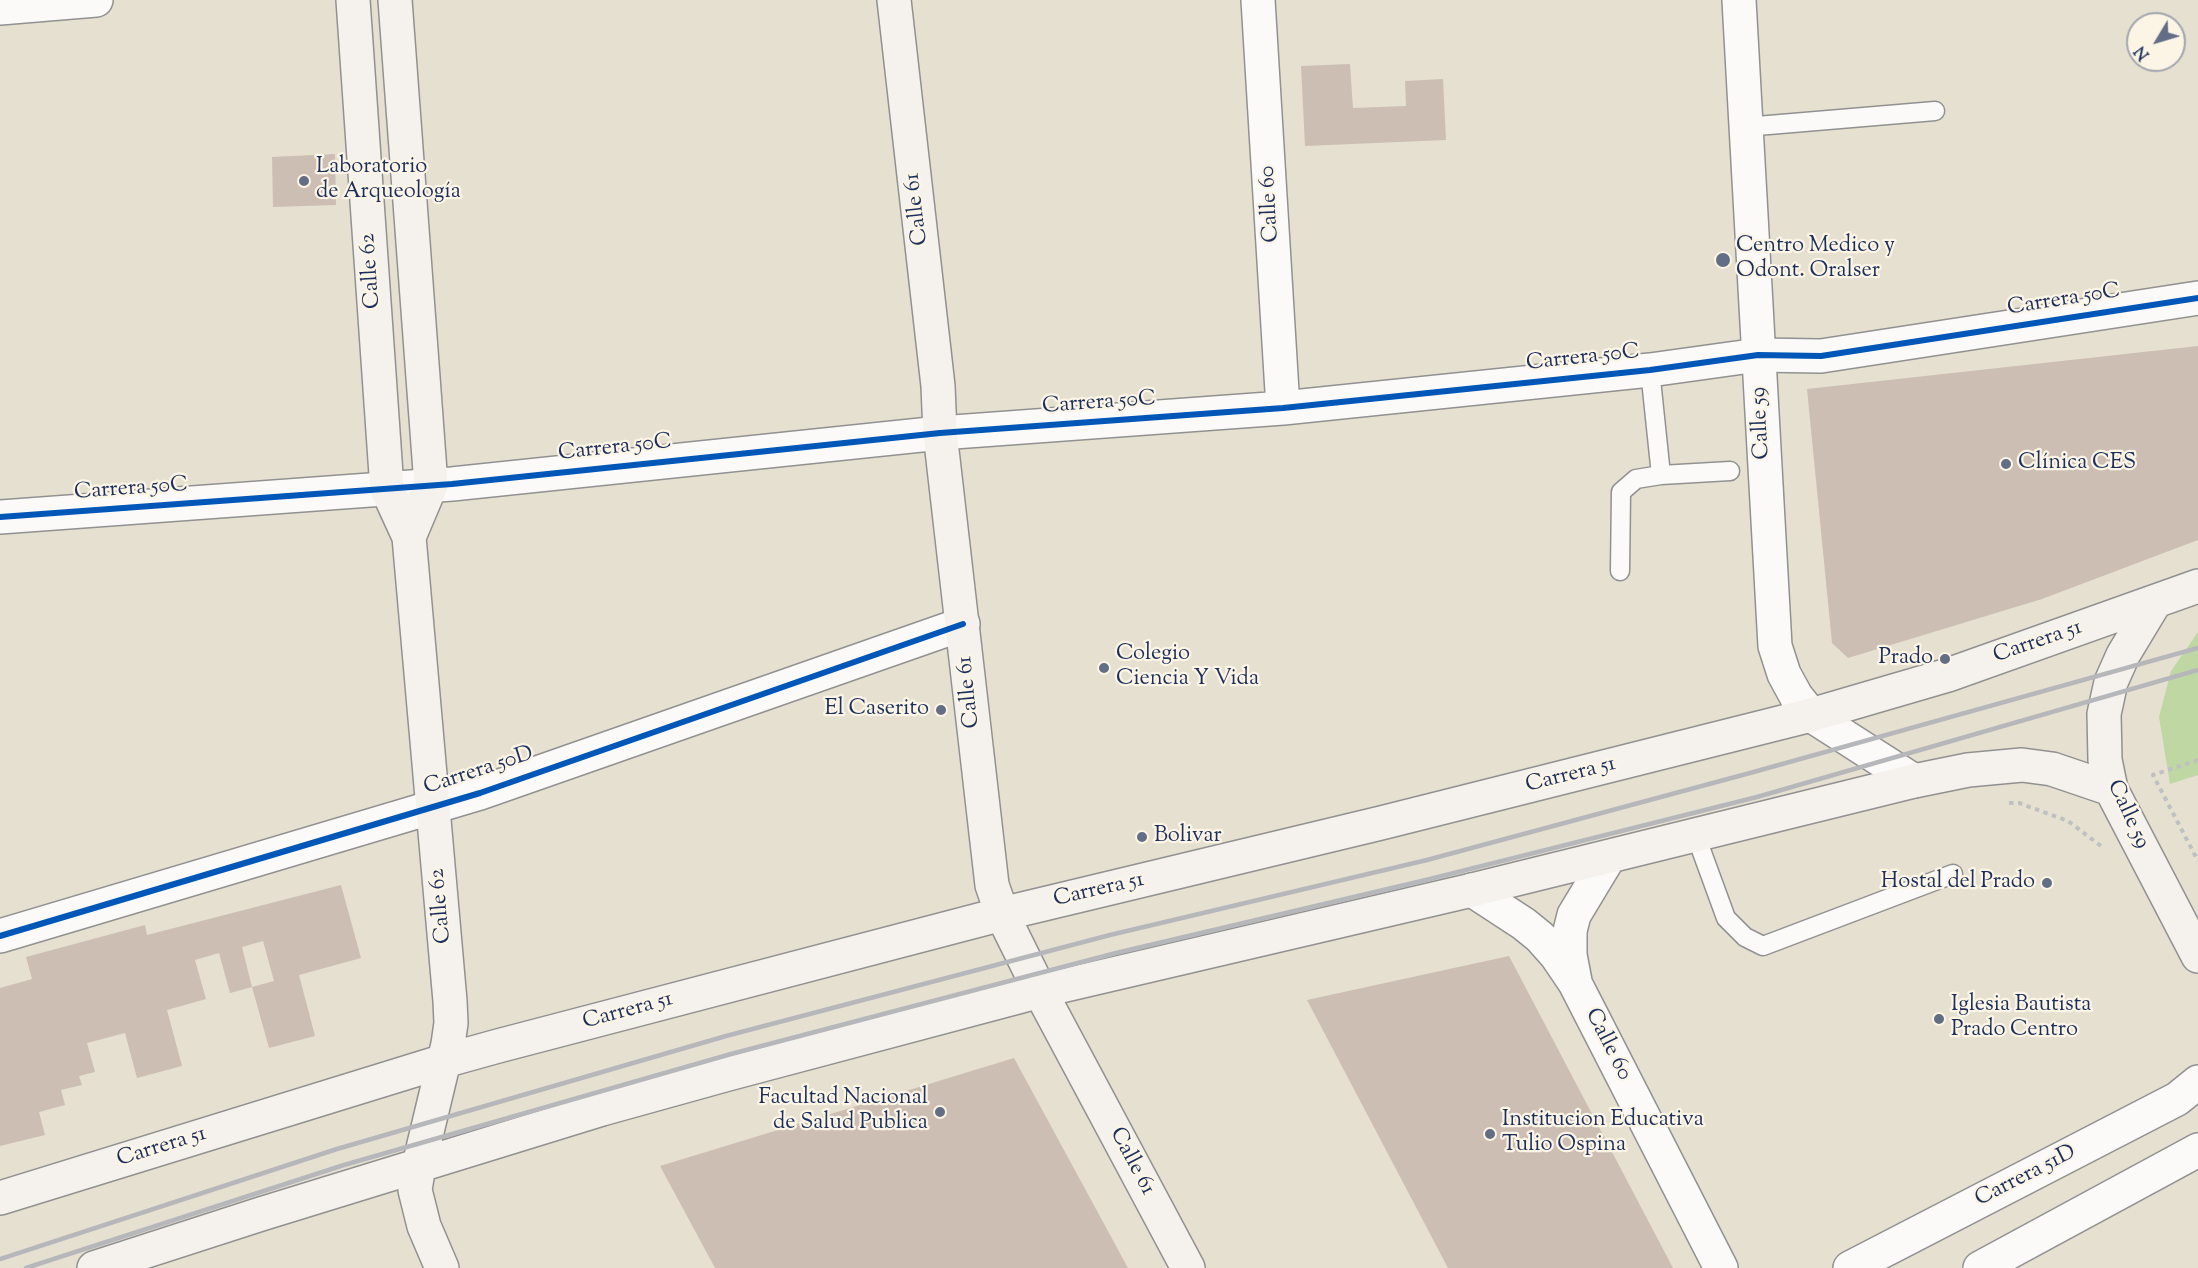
<!DOCTYPE html>
<html>
<head>
<meta charset="utf-8">
<style>
  body { margin:0 }
  #map { position:relative; width:2198px; height:1268px; overflow:hidden; background:#e6e0d0; font-family:"Sorts Mill Goudy",serif }
  canvas { display:block }
  .north { position:absolute; left:2126px; top:12px; width:60px; height:60px; box-sizing:border-box; background:#fcf5e5; border:2px solid #a2a6af; border-radius:50%; rotate:232deg; font-size:16px; font-weight:700; line-height:24px; text-align:center; color:#1b2f5e }
  .north::after { content:''; display:block; margin:auto; width:21px; height:27px; background:#626d86; clip-path:polygon(50% 0,100% 100%,50% 72%,0 100%) }
</style>
</head>
<body>
<div id="map">
<canvas width="2198" height="1268"></canvas>
<div class="north">N</div>
</div>
<script>
const c = document.querySelector('canvas').getContext('2d');
c.lineJoin = 'round';
function fillPath(path, color) {
  c.fillStyle = color;
  c.fill(path, 'evenodd');
}
function shape(rows) {
  const path = new Path2D();
  for (const r of rows) {
    path.moveTo(r[0], r[1]);
    for (let i = 2; i < r.length; i += 2) path.lineTo(r[i], r[i + 1]);
  }
  return path;
}
function trace(path, color, width, dash) {
  c.strokeStyle = color;
  c.lineWidth = width;
  c.lineCap = dash ? 'butt' : 'round';
  c.setLineDash(dash || []);
  c.stroke(path);
}
function write(font, color, halo, rows, align = 'center') {
  c.font = font + ' "Sorts Mill Goudy",serif';
  c.lineWidth = 4.5;
  c.setLineDash([]);
  c.textBaseline = 'middle';
  c.strokeStyle = halo;
  c.fillStyle = color;
  for (const [text, x, y, turn = 0] of rows) {
    c.save();
    c.translate(x, y);
    c.rotate((+turn || 0) * Math.PI / 180);
    c.textAlign = isNaN(turn) ? turn : align;
    if (halo) c.strokeText(text, 0, 0);
    c.fillText(text, 0, 0);
    c.restore();
  }
}
const green = shape([
  [2198,632,2198,775,2170,784,2159,717,2171,671]
]);
const building = shape([
  [1350,64,1353,108,1406,106,1405,81,1443,79,1446,140,1305,146,1301,66],
  [335,154,336,205,273,207,272,157],
  [2198,346,2198,540,2042,599,1848,658,1832,643,1807,389],
  [341,885,361,958,299,975,315,1036,269,1048,252,987,274,981,263,941,242,947,252,987,230,993,219,953,195,960,206,999,167,1010,182,1066,137,1078,125,1033,87,1043,95,1072,79,1076,82,1085,61,1090,65,1105,39,1112,45,1135,0,1146,0,988,32,979,26,957,145,925,147,935],
  [1509,956,1673,1268,1448,1268,1307,1000],
  [1014,1058,1128,1268,715,1268,660,1166]
]);
const path = shape([
  [2198,760,2153,775,2198,861],
  [2009,803,2019,803,2068,821,2101,846]
]);
const service = shape([
  [1745,127,1935,111],
  [1650,370,1661,475],
  [1620,571,1621,492,1636,479,1661,475,1730,471],
  [1696,836,1726,918,1745,937,1763,946,1953,874]
]);
const minor = shape([
  [1258,0,1283,408],
  [0,8,96,0],
  [0,517,452,484,940,433,1283,408,1650,370,1758,355,1821,356,2198,298],
  [1472,890,1524,924,1540,937,1556,955,1575,983,1721,1268],
  [0,936,480,793,963,624],
  [1575,981,1570,955,1570,931,1574,915,1609,857]
]);
const tertiary = shape([
  [1739,0,1775,646,1784,674,1796,696,1811,715,1914,781],
  [1850,1268,2177,1099,2198,1082],
  [1980,1268,2198,1150]
]);
const secondary = shape([
  [353,0,387,489,409,537,450,1001,451,1023,448,1044,419,1165,415,1190,424,1226,442,1268],
  [395,0,431,485,409,537],
  [894,0,938,386,940,433,992,885,1002,914,1040,991,1188,1268],
  [2155,602,2123,655,2111,682,2104,714,2105,760,2111,789,2198,956],
  [0,1198,444,1061,498,1046,1002,914,1381,823,1811,715,1948,675,2198,586],
  [94,1268,261,1214,602,1109,728,1074,1040,991,1472,890,1914,781,1968,770,2022,765,2052,769,2111,789]
]);
const rail = shape([
  [0,1259,337,1149,726,1036,1110,935,1427,860,1750,773,2198,648],
  [26,1268,344,1165,731,1054,1116,953,1430,879,1757,797,2198,670]
]);
const cycleway = shape([
  [0,517,452,484,940,433,1283,408,1650,370,1758,355,1821,356,2198,298],
  [0,936,480,793,963,624]
]);
const markers = [
  [304,181,6,"#626d86"],
  [1723,260,8,"#626d86"],
  [2006,464,6,"#626d86"],
  [1945,659,6,"#626d86"],
  [1104,668,6,"#626d86"],
  [941,710,6,"#626d86"],
  [1142,837,6,"#626d86"],
  [2047,883,6,"#626d86"],
  [1939,1019,6,"#626d86"],
  [940,1112,6,"#626d86"],
  [1490,1134,6,"#626d86"]
];
const poiNames = [
  ["Laboratorio",316,168],
  ["de Arqueología",316,193],
  ["Centro Medico y",1736,247],
  ["Odont. Oralser",1736,272],
  ["Clínica CES",2018,464],
  ["Colegio",1116,655],
  ["Ciencia Y Vida",1116,680],
  ["Prado",1933,659,"right"],
  ["El Caserito",929,710,"right"],
  ["Bolivar",1154,837],
  ["Hostal del Prado",2035,883,"right"],
  ["Iglesia Bautista",1951,1006],
  ["Prado Centro",1951,1031],
  ["Facultad Nacional",928,1099,"right"],
  ["de Salud Publica",928,1124,"right"],
  ["Institucion Educativa",1502,1121],
  ["Tulio Ospina",1502,1146]
];
const streetNames = [
  ["Calle 60",1271,204,-93],
  ["Calle 61",918,209,-97],
  ["Calle 62",372,271,-94],
  ["Carrera 50C",2064,301,-9],
  ["Carrera 50C",1583,359,-6],
  ["Carrera 50C",1099,404,-4],
  ["Calle 59",1762,423,-93],
  ["Carrera 50C",615,449,-6],
  ["Carrera 50C",131,490,-4],
  ["Carrera 51",2038,643,-19],
  ["Calle 61",970,692,-96],
  ["Carrera 50D",479,772,-18],
  ["Carrera 51",1571,776,-14],
  ["Calle 59",2127,815,65],
  ["Carrera 51",1099,891,-13],
  ["Calle 62",442,906,-95],
  ["Carrera 51",628,1012,-15],
  ["Calle 60",1607,1045,63],
  ["Carrera 51",162,1148,-17],
  ["Calle 61",1131,1162,62],
  ["Carrera 51D",2026,1177,-27]
];
fillPath(green, '#bfd7a3');
fillPath(building, '#ccbeb3');
trace(service, '#919191', 21);
trace(minor, '#919191', 36);
trace(tertiary, '#919191', 36);
trace(secondary, '#919191', 36);
trace(path, '#bfc0c2', 4, [4.5, 4.5]);
trace(service, '#fbfaf8', 18);
trace(minor, '#fbfaf8', 33);
trace(tertiary, '#fbfaf8', 33);
trace(secondary, '#f5f2ed', 33);
trace(rail, '#b6b7ba', 4.5);
trace(cycleway, '#0057b8', 6);
for (const [x, y, r, color] of markers) {
  const dot = new Path2D();
  dot.arc(x, y, r, 0, 2 * Math.PI);
  c.fillStyle = color;
  c.fill(dot);
  trace(dot, '#fcf5e5', 2);
}
write('22px', '#1b2f5e', '#fcf5e5', poiNames, 'left');
write('22px', '#1b2f5e', '#fcf5e5', streetNames);
</script>
</body>
</html>
